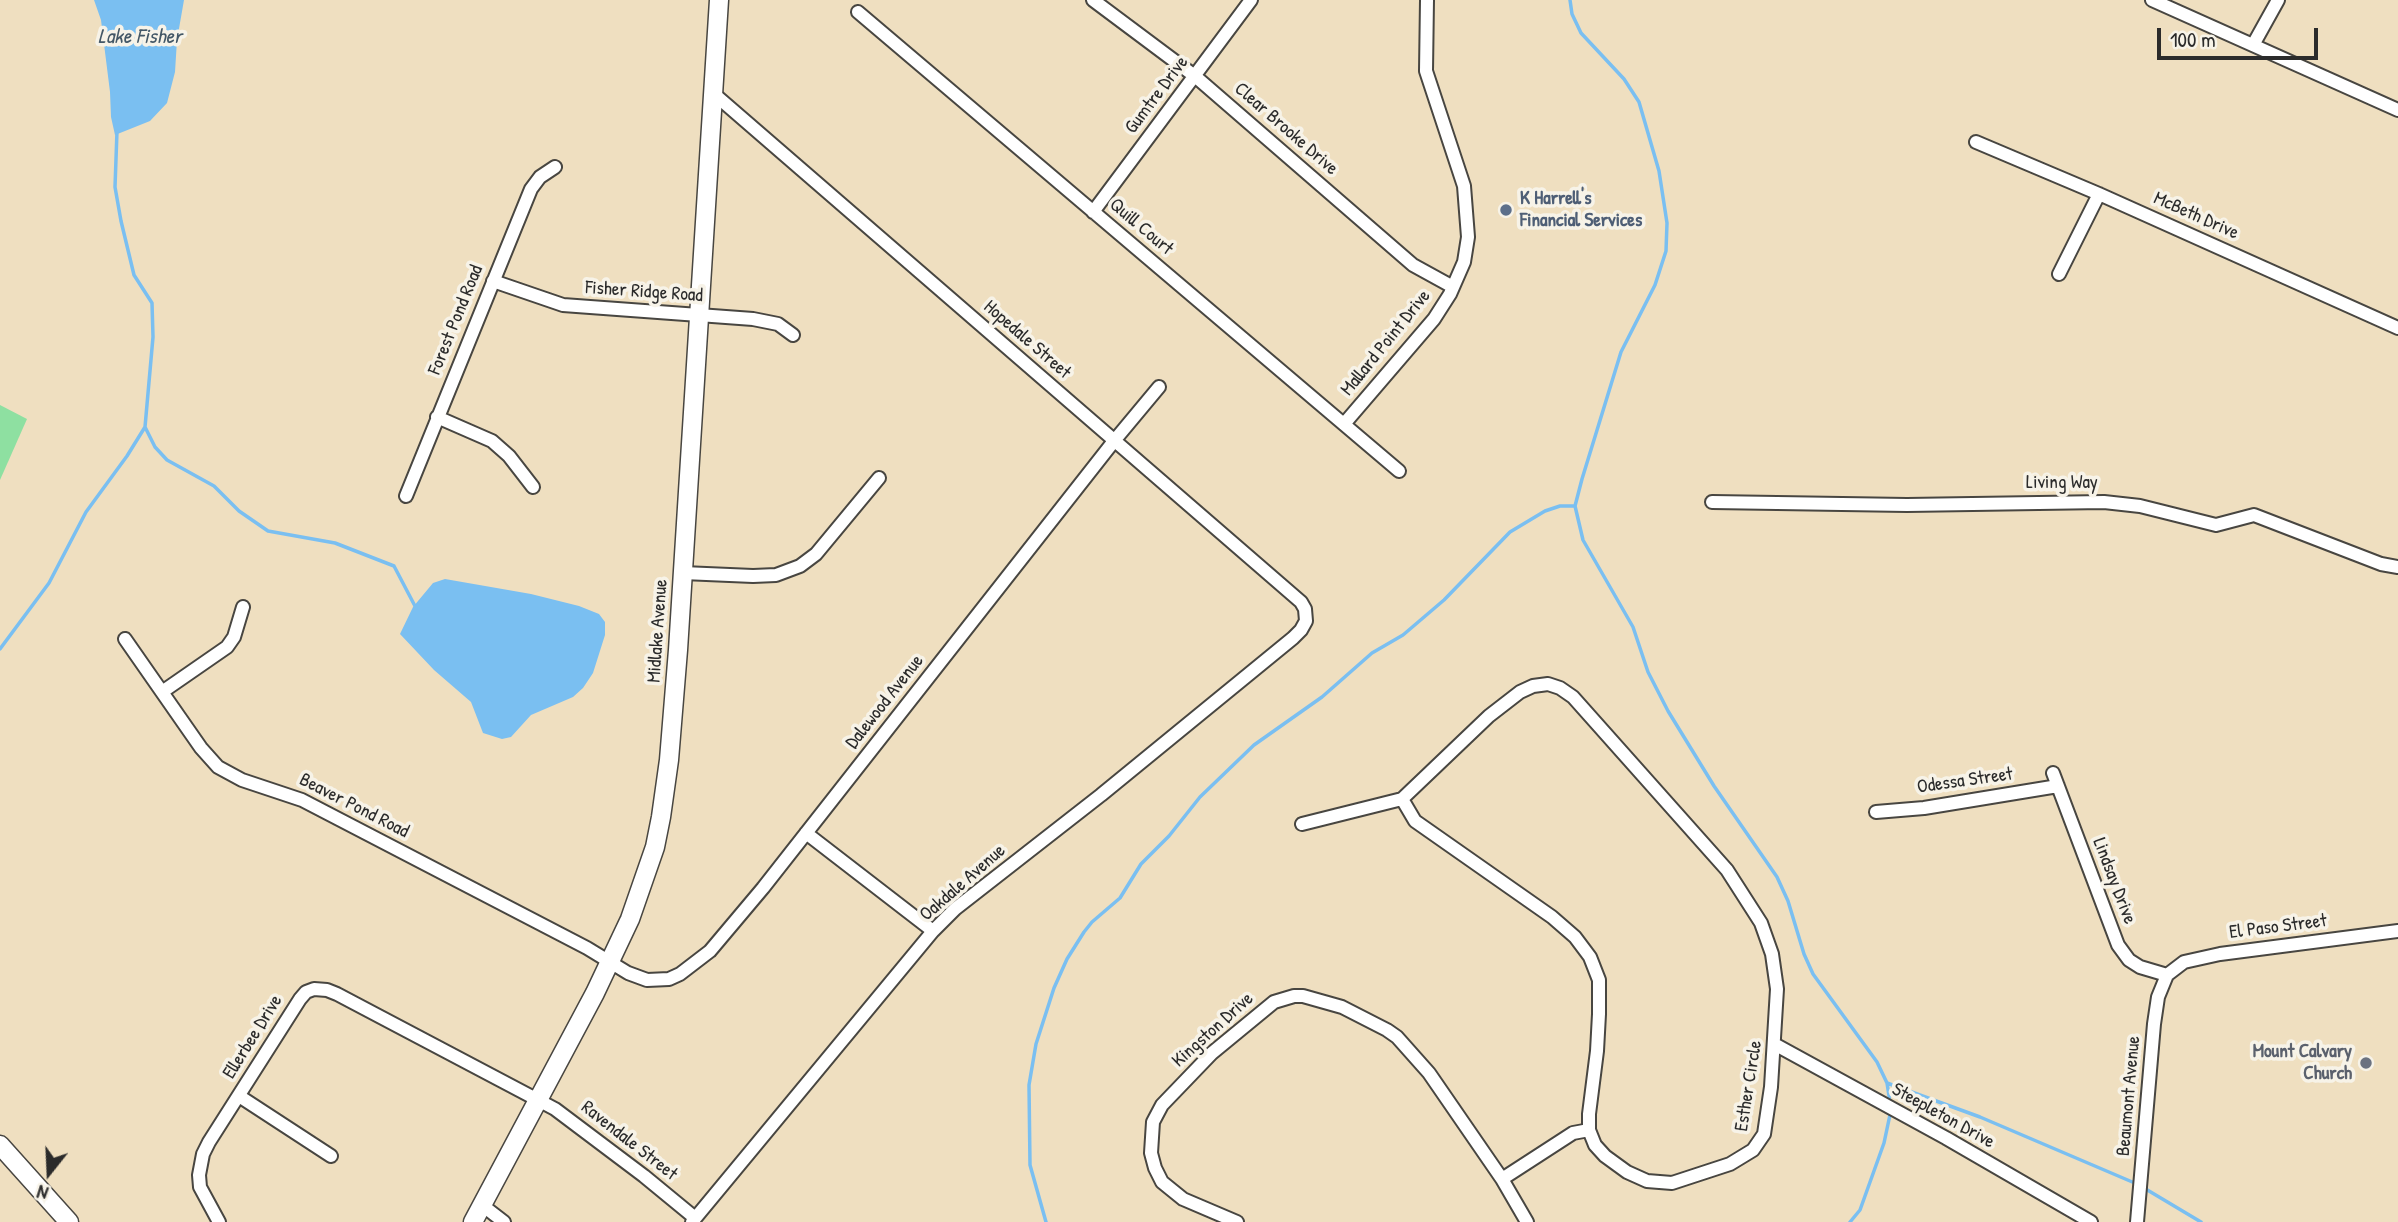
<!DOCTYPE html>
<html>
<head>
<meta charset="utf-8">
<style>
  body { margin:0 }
  #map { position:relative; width:2398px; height:1222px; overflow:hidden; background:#efdfc0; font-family:"Patrick Hand",sans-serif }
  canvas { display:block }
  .north { position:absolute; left:14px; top:1138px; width:70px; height:70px; -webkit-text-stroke:5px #f7f3e8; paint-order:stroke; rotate:198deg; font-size:19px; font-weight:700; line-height:28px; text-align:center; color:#2b2b2b }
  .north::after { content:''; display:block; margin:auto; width:24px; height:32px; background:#2b2b2b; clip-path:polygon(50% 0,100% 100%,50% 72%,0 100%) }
  .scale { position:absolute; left:2157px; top:28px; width:161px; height:32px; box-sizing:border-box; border:4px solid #2b2b2b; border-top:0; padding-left:9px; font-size:21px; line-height:24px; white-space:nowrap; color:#2b2b2b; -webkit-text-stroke:5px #f7f3e8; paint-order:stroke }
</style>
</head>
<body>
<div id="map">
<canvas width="2398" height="1222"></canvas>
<div class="north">N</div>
<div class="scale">100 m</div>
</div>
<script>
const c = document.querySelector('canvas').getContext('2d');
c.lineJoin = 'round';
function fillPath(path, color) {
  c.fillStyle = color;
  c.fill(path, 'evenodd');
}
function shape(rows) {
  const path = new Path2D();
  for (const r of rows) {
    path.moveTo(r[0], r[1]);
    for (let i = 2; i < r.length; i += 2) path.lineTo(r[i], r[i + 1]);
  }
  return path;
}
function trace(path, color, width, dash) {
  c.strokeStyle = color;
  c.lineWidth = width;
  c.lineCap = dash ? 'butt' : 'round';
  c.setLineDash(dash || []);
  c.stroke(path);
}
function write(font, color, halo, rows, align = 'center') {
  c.font = font + ' "Patrick Hand",sans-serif';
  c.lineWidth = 7;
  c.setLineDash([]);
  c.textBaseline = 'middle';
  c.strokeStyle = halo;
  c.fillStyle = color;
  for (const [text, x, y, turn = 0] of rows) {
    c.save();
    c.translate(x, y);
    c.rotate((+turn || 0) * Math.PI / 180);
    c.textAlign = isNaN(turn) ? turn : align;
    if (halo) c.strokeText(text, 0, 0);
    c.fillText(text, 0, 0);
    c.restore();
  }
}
const green = shape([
  [0,405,27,419,0,480]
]);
const water = shape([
  [94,0,184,0,177,40,175,72,167,103,150,121,115,135,111,117,110,92,101,20],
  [445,579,531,594,579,606,599,614,605,622,605,635,593,673,583,688,573,697,531,715,511,737,502,739,483,733,471,702,434,670,400,634,413,607,433,583]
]);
const stream = shape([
  [1570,0,1572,14,1581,33,1624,79,1639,102,1659,171,1667,223,1666,251,1655,285,1621,352,1582,479,1575,506,1583,540,1633,627,1648,672,1668,711,1714,786,1777,877,1788,901,1804,954,1813,974,1877,1062,1887,1083,1890,1102],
  [145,427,155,447,167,460,214,486,239,511,268,531,335,543,394,566,416,608],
  [0,649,49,583,86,512,127,456,145,427,153,337,152,303,134,275,121,221,115,187,117,131],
  [1887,1083,1980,1117,2137,1184],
  [2144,1188,2201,1222],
  [1046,1222,1030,1165,1029,1085,1036,1044,1054,988,1067,959,1084,932,1092,922,1120,898,1141,864,1169,836,1200,797,1254,745,1322,697,1372,653,1403,635,1444,600,1510,532,1545,511,1560,506,1574,506],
  [1850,1222,1860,1210,1884,1143,1891,1110]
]);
const street = shape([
  [1093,0,1196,77,1413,265,1453,287],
  [2152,0,2398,110],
  [858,12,1399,471],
  [2253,45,2278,0],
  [1976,142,2099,194,2398,328],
  [1093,212,1251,0],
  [2059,274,2099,194],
  [493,281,563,305,753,319,778,324,793,335],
  [437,417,492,441,509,456,533,487],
  [1344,424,1434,319,1450,294,1464,262,1468,237,1464,186,1426,71,1427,0],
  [406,496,531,189,540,177,555,167],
  [1712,502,1907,505,2104,502,2140,506,2216,525,2254,515,2381,564,2398,567],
  [683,573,753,576,776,575,800,566,816,554,879,478],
  [125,639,201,748,218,767,242,780,302,800,587,948,628,973,647,980,669,979,680,974,710,951,763,888,1114,441,1159,387],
  [162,692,227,647,234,637,243,607],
  [2053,773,2118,945,2129,960,2140,967,2167,975],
  [1876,812,1924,808,2058,786],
  [1302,824,1402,799,1489,716,1520,692,1533,686,1548,684,1560,688,1573,697,1727,870,1761,923,1772,954,1777,989,1771,1087,1764,1134,1753,1150,1730,1164,1672,1183,1647,1181,1627,1172,1605,1156,1595,1145,1589,1130,1589,1114,1597,1051,1599,1014,1599,980,1590,957,1575,937,1552,917,1415,821,1402,799],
  [806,833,933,931],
  [1776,1045,1946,1138,2091,1222],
  [239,1096,331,1156],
  [1502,1179,1573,1133,1589,1130],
  [482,1205,504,1222],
  [219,1222,200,1187,199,1175,203,1154,209,1142,300,999,306,992,314,989,327,990,337,994,555,1109,644,1176,695,1218],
  [692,1222,933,931,955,909,1101,795,1293,638,1301,630,1306,621,1305,609,1301,602,713,93],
  [1237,1222,1183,1199,1162,1182,1155,1168,1151,1153,1153,1122,1162,1105,1212,1053,1274,1002,1294,996,1303,996,1342,1007,1387,1030,1397,1037,1429,1073,1502,1179,1527,1222],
  [2137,1222,2154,1024,2158,997,2167,975,2184,962,2220,954,2398,931]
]);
const secondary = shape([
  [0,1145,69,1222],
  [473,1222,595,993,630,919,655,847,661,817,669,760,678,650,719,0]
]);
const markers = [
  [1506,210,7,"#5c6f8a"],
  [2366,1063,7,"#6b7280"]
];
const streetNames = [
  ["Gumtre Drive",1157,95,-53],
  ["Clear Brooke Drive",1286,129,41],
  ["McBeth Drive",2196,216,24],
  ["Quill Court",1141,227,40],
  ["Fisher Ridge Road",644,292,4],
  ["Forest Pond Road",456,320,-68],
  ["Hopedale Street",1027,340,41],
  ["Mallard Point Drive",1386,343,-51],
  ["Living Way",2062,483],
  ["Midlake Avenue",658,631,-86],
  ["Dalewood Avenue",885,702,-52],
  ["Odessa Street",1965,781,-8],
  ["Beaver Pond Road",354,806,27],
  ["Lindsay Drive",2114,881,69],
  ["Oakdale Avenue",963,883,-41],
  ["El Paso Street",2278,927,-7],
  ["Kingston Drive",1213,1030,-42],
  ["Ellerbee Drive",253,1037,-58],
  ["Esther Circle",1749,1086,-81],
  ["Beaumont Avenue",2129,1096,-85],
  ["Steepleton Drive",1943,1116,29],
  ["Ravendale Street",629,1141,38]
];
const serviceNames = [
  ["K Harrell's",1520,199],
  ["Financial Services",1520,221]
];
const worshipNames = [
  ["Mount Calvary",2352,1052],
  ["Church",2352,1074]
];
const waterNames = [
  ["Lake Fisher",140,37]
];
fillPath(green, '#8ee0a1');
fillPath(water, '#7abff1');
trace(stream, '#7abff1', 3.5);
trace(street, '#484641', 16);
trace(secondary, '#484641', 21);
trace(street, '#fff', 12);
trace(secondary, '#fff', 18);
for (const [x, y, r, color] of markers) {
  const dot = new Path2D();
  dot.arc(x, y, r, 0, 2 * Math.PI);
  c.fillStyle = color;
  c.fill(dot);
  trace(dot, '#f7f3e8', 2.5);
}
write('19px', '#2b2b2b', '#f7f3e8', streetNames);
write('bold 19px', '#4e5e75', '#f7f3e8', serviceNames, 'left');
write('bold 19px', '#5b616d', '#f7f3e8', worshipNames, 'right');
write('italic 21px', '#435766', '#f7f3e8', waterNames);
</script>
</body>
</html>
